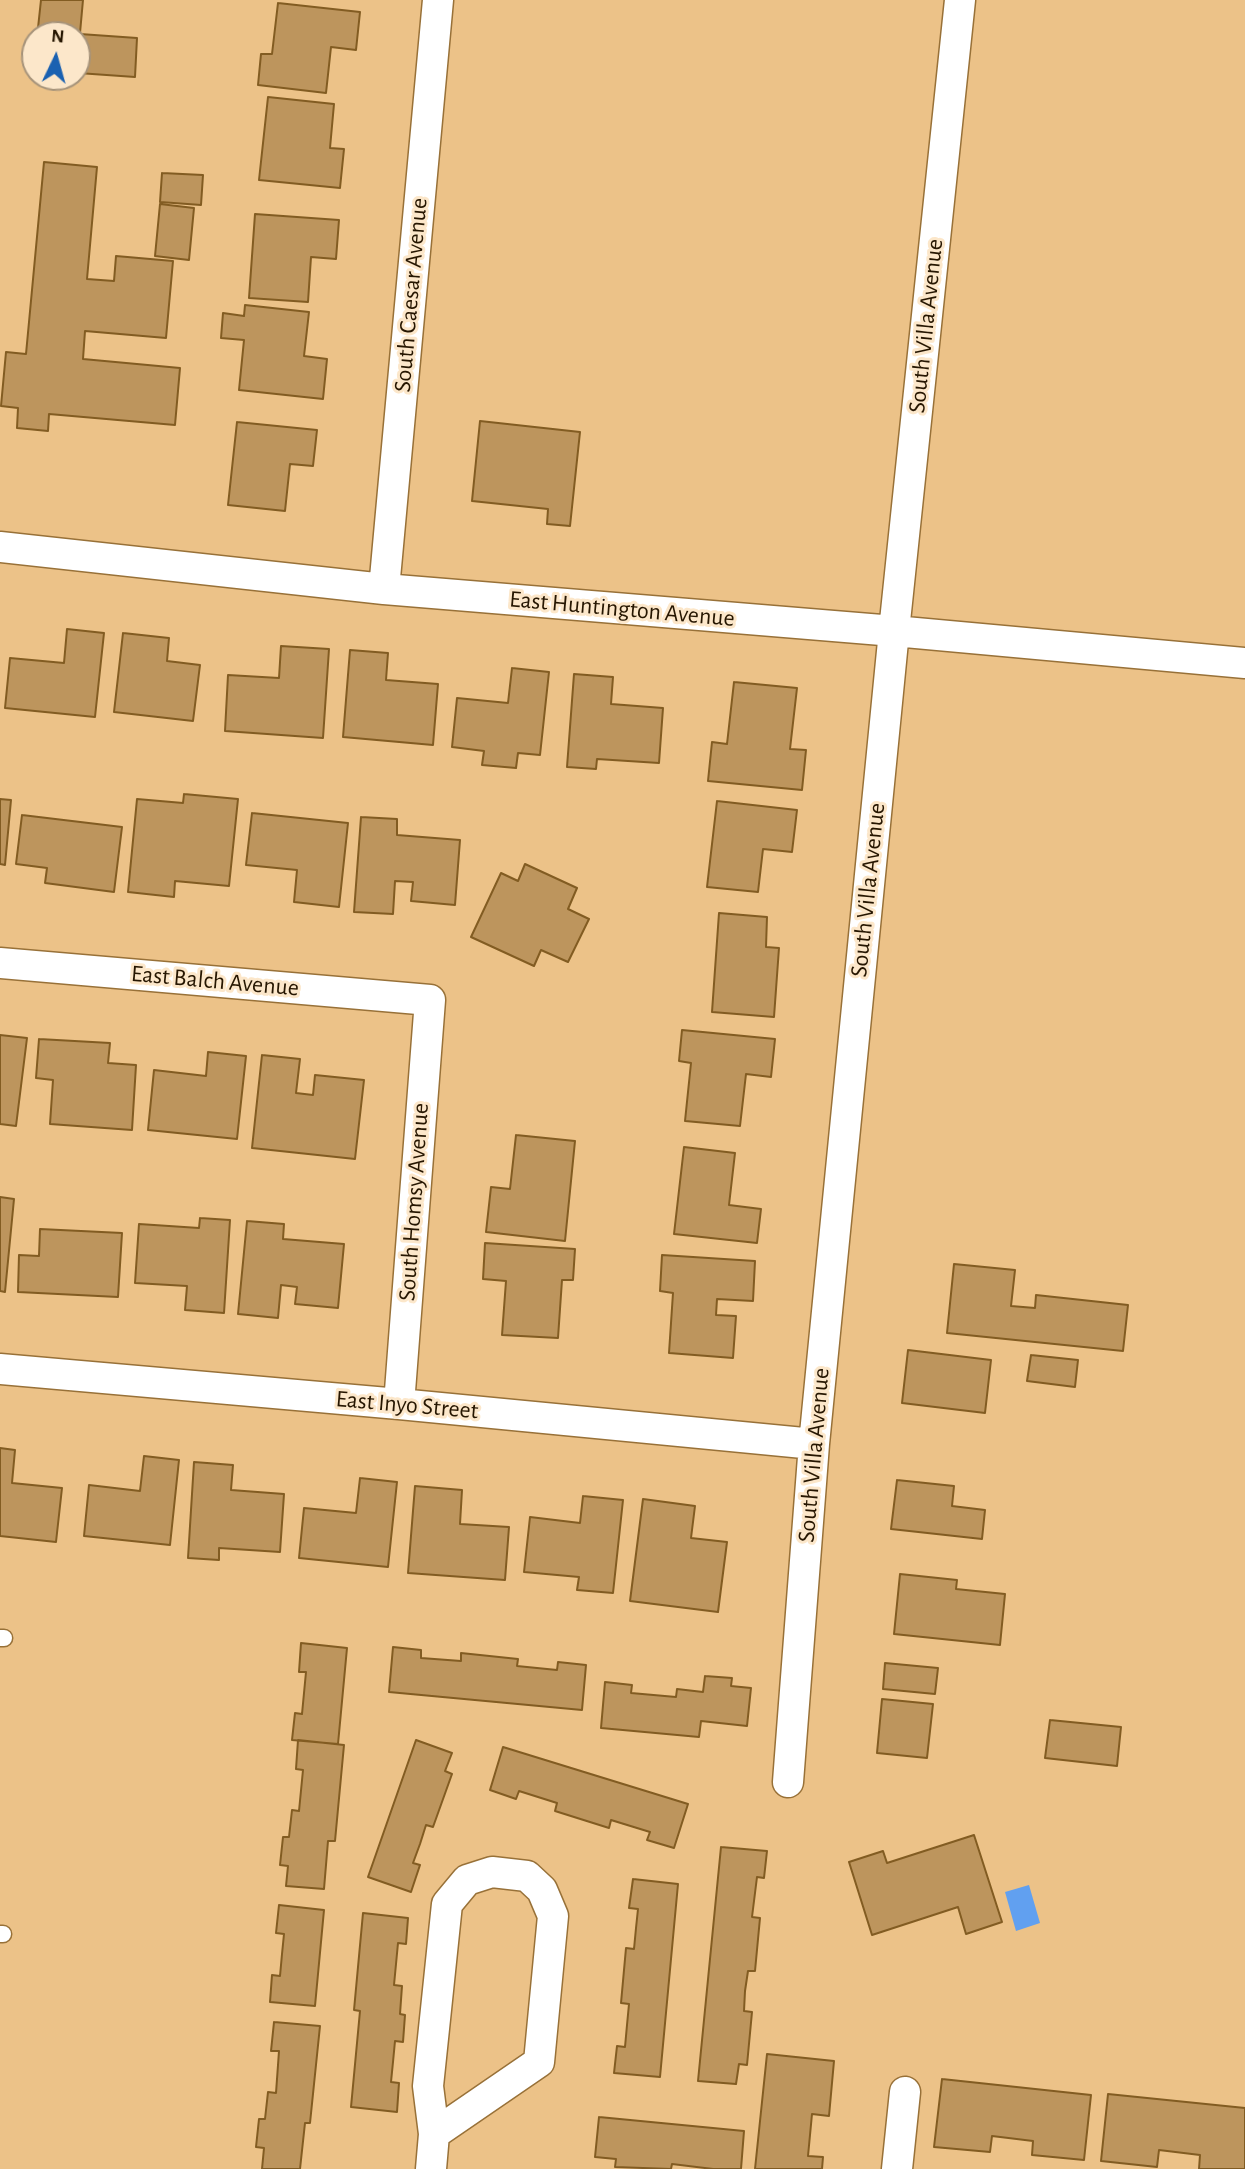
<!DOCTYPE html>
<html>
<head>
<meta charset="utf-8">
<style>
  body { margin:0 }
  #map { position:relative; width:1245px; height:2169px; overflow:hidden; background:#ecc288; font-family:"Alegreya Sans",sans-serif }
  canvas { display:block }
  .north { position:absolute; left:21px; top:21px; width:70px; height:70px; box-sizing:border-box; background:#fce7ca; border:2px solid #a6937a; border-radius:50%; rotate:5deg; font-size:19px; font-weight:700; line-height:28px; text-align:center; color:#261601 }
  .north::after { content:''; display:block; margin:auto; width:24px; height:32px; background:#1a61b1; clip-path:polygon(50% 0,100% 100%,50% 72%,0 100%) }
</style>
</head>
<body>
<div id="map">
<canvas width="1245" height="2169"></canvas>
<div class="north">N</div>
</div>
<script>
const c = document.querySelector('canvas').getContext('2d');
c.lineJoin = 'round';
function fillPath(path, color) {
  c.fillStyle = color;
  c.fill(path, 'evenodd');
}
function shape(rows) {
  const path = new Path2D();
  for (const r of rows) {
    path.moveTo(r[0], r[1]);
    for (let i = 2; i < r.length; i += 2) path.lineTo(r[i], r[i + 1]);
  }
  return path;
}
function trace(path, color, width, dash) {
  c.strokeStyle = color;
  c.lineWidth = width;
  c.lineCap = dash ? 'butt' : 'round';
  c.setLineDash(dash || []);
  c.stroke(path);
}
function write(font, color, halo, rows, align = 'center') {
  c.font = font + ' "Alegreya Sans",sans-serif';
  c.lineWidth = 6;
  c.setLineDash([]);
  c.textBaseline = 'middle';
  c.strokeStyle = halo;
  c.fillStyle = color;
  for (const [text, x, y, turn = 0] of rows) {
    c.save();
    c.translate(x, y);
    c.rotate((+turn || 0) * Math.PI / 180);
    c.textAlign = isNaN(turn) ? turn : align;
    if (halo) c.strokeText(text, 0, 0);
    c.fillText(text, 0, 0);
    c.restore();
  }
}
const water = shape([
  [1029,1885,1040,1923,1016,1931,1005,1892]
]);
const building = shape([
  [41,0,83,0,80,33,38,28,41,0],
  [278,3,360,12,356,50,331,47,326,93,258,85,261,54,272,54,278,3],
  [80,34,137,38,135,77,78,73,80,34],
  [268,97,334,104,330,148,344,149,340,188,259,180,268,97],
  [44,162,97,167,87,279,114,281,116,256,173,261,166,338,85,331,83,359,180,368,175,425,49,414,48,431,17,428,18,408,1,406,6,352,26,354,44,162],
  [162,173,203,175,201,205,160,202,162,173],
  [160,204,194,208,189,260,155,256,160,204],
  [255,214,339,220,336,259,311,257,308,302,249,298,255,214],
  [245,305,309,312,304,356,327,359,323,399,239,390,244,340,221,338,223,313,244,316,245,305],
  [480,421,580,432,570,526,547,524,548,509,472,501,480,421],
  [237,422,317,430,313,466,290,464,285,511,228,505,237,422],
  [67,629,104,633,95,717,5,708,10,658,64,663,67,629],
  [123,633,169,638,167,661,200,665,193,721,114,712,123,633],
  [281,646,329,649,323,738,225,731,228,675,279,678,281,646],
  [350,650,388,653,386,680,438,684,433,745,343,737,350,650],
  [512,668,549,672,540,755,518,753,516,768,482,765,484,751,452,747,457,698,508,703,512,668],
  [574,674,613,677,611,704,663,708,659,763,597,759,596,769,567,767,574,674],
  [734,682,797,688,790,749,806,750,802,790,708,781,712,742,727,744,734,682],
  [184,794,238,799,229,886,175,881,174,897,128,892,137,799,183,803,184,794],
  [0,799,11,800,5,865,0,864,0,799],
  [717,801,797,810,792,852,763,849,758,892,707,887,717,801],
  [252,813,348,823,339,907,294,902,297,870,246,865,252,813],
  [22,815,122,827,114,892,45,883,47,868,16,864,22,815],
  [361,817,397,819,397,835,460,840,455,905,411,901,413,882,395,881,393,914,354,912,361,817],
  [525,864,577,888,568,909,589,919,568,962,541,950,534,966,471,937,501,873,518,881,525,864],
  [719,913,767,917,766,947,779,948,774,1017,712,1012,719,913],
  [682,1030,775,1039,771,1077,746,1074,740,1126,685,1121,691,1063,679,1061,682,1030],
  [0,1035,27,1038,16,1126,0,1124,0,1035],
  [39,1039,110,1043,108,1063,136,1065,132,1130,50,1124,53,1080,36,1078,39,1039],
  [208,1052,246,1056,237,1139,148,1130,154,1070,206,1076,208,1052],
  [262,1055,300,1059,296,1093,313,1095,315,1075,364,1080,355,1159,252,1148,262,1055],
  [516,1135,575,1141,565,1241,486,1232,491,1187,510,1189,516,1135],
  [684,1147,735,1153,729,1205,761,1209,757,1243,674,1234,684,1147],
  [0,1197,14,1199,5,1292,0,1291,0,1197],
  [200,1218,230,1220,224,1313,185,1310,187,1286,135,1283,139,1224,199,1228,200,1218],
  [247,1221,284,1224,283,1239,344,1244,338,1308,295,1304,297,1287,281,1285,278,1318,238,1314,247,1221],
  [40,1229,122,1233,118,1297,18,1292,19,1255,39,1256,40,1229],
  [485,1243,575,1249,573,1280,562,1280,558,1338,502,1335,506,1281,483,1279,485,1243],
  [662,1255,755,1261,753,1301,717,1299,716,1315,736,1316,733,1358,669,1353,673,1293,660,1291,662,1255],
  [954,1264,1015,1270,1011,1306,1035,1308,1036,1295,1128,1305,1123,1351,947,1333,954,1264],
  [908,1350,991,1360,985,1413,902,1403,908,1350],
  [1031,1355,1078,1360,1075,1387,1027,1381,1031,1355],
  [0,1448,15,1450,12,1483,62,1488,56,1542,0,1536,0,1448],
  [144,1456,179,1460,170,1545,84,1536,89,1485,140,1491,144,1456],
  [194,1462,233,1465,231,1490,284,1494,280,1552,219,1548,219,1560,188,1558,194,1462],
  [360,1478,397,1482,388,1567,299,1558,304,1508,356,1513,360,1478],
  [897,1480,954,1486,952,1506,985,1510,982,1539,891,1529,897,1480],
  [415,1486,462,1490,460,1524,509,1527,505,1580,408,1573,415,1486],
  [583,1496,623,1500,613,1593,577,1590,579,1577,524,1572,530,1517,580,1523,583,1496],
  [643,1499,695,1506,691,1538,727,1542,718,1612,630,1601,643,1499],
  [900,1574,957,1580,956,1589,1005,1594,1000,1645,894,1634,900,1574],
  [301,1643,347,1648,338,1744,292,1740,295,1713,302,1714,306,1672,299,1672,301,1643],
  [393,1647,421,1650,421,1658,461,1661,461,1653,518,1659,517,1666,557,1670,558,1662,586,1665,582,1710,389,1692,393,1647],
  [885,1663,938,1668,935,1694,883,1689,885,1663],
  [705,1676,732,1678,731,1686,751,1688,747,1726,701,1721,699,1737,601,1728,605,1682,632,1685,631,1693,676,1697,677,1689,703,1692,705,1676],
  [882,1699,933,1704,927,1758,877,1753,882,1699],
  [1050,1720,1121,1727,1117,1766,1045,1758,1050,1720],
  [298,1740,344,1745,335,1841,328,1841,324,1889,286,1886,288,1866,280,1865,283,1837,289,1837,292,1810,299,1811,303,1770,296,1769,298,1740],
  [416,1740,452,1753,445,1771,452,1774,433,1827,426,1825,420,1844,413,1863,420,1865,411,1892,368,1877,416,1740],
  [503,1747,688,1804,674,1848,647,1840,650,1832,611,1820,609,1828,555,1811,557,1803,519,1791,516,1799,490,1790,503,1747],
  [974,1835,1002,1922,966,1934,958,1907,872,1935,849,1862,883,1851,887,1863,974,1835],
  [721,1847,767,1851,764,1878,757,1877,752,1917,760,1918,755,1971,748,1971,745,1991,744,2011,752,2012,747,2065,739,2064,736,2084,698,2081,721,1847],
  [633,1879,678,1884,660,2077,614,2073,617,2046,625,2047,627,2025,629,2004,621,2003,626,1948,634,1949,636,1928,638,1909,629,1908,633,1879],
  [279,1905,324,1910,315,2006,270,2002,272,1975,280,1976,282,1954,284,1934,276,1933,279,1905],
  [363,1913,408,1918,406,1944,398,1943,394,1985,402,1986,400,2014,405,2015,403,2042,395,2041,393,2062,391,2082,399,2083,397,2112,351,2107,360,2011,354,2010,363,1913],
  [274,2022,320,2026,310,2123,305,2123,300,2169,262,2169,264,2148,256,2147,259,2119,265,2119,268,2092,276,2093,279,2051,271,2051,274,2022],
  [767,2054,834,2061,829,2116,812,2114,808,2156,823,2157,822,2169,755,2169,767,2054],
  [942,2079,1091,2095,1084,2160,1032,2155,1033,2141,992,2136,990,2152,934,2147,942,2079],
  [1108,2094,1245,2108,1245,2169,1199,2169,1200,2155,1159,2150,1157,2167,1101,2161,1108,2094],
  [599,2117,744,2131,741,2169,713,2169,672,2164,671,2169,615,2167,616,2159,595,2157,599,2117]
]);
const lane = shape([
  [0,1638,4,1638],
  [0,1934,3,1934]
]);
const street = shape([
  [0,547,384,589,894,631,1245,663],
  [384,589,438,0],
  [0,963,430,1000,399,1404],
  [0,1369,399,1404,814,1444],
  [788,1782,814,1444,894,631,960,0],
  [431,2169,434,2134,428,2086,447,1904,467,1880,492,1872,527,1876,542,1890,553,1916,539,2062,434,2134],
  [897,2169,905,2092]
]);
const streetNames = [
  ["South Caesar Avenue",411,295,-85],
  ["South Villa Avenue",926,326,-84],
  ["East Huntington Avenue",622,609,5],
  ["South Villa Avenue",868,890,-84],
  ["East Balch Avenue",215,981,5],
  ["South Homsy Avenue",414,1202,-86],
  ["East Inyo Street",407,1405,5],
  ["South Villa Avenue",814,1455,-85]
];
fillPath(water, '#61a0f0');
fillPath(building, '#bd955d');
trace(building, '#825c22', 2);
trace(lane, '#987138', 19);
trace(street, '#987138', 33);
trace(lane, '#fff', 16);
trace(street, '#fff', 30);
write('24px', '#261601', '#fce7ca', streetNames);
</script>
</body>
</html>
